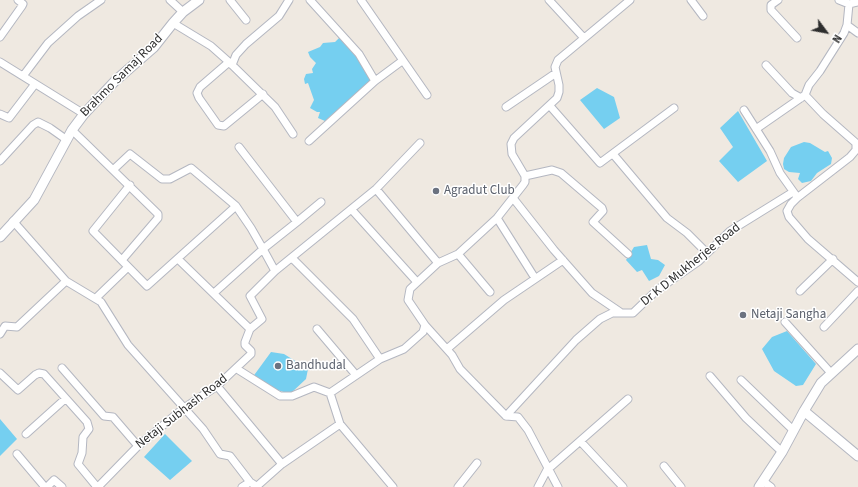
<!DOCTYPE html>
<html>
<head>
<meta charset="utf-8">
<style>
  body { margin:0 }
  #map { position:relative; width:858px; height:487px; overflow:hidden; background:#efe9e1; font-family:"Source Sans 3",sans-serif }
  canvas { display:block }
  .north { position:absolute; left:806px; top:12px; width:40px; height:40px; -webkit-text-stroke:3px #fff; paint-order:stroke; rotate:122deg; font-size:11px; font-weight:700; line-height:16px; text-align:center; color:#2e2e2e }
  .north::after { content:''; display:block; margin:auto; width:14px; height:18px; background:#2e2e2e; clip-path:polygon(50% 0,100% 100%,50% 72%,0 100%) }
</style>
</head>
<body>
<div id="map">
<canvas width="858" height="487"></canvas>
<div class="north">N</div>
</div>
<script>
const c = document.querySelector('canvas').getContext('2d');
c.lineJoin = 'round';
function fillPath(path, color) {
  c.fillStyle = color;
  c.fill(path, 'evenodd');
}
function shape(rows) {
  const path = new Path2D();
  for (const r of rows) {
    path.moveTo(r[0], r[1]);
    for (let i = 2; i < r.length; i += 2) path.lineTo(r[i], r[i + 1]);
  }
  return path;
}
function trace(path, color, width, dash) {
  c.strokeStyle = color;
  c.lineWidth = width;
  c.lineCap = dash ? 'butt' : 'round';
  c.setLineDash(dash || []);
  c.stroke(path);
}
function write(font, color, halo, rows, align = 'center') {
  c.font = font + ' "Source Sans 3",sans-serif';
  c.lineWidth = 3;
  c.setLineDash([]);
  c.textBaseline = 'middle';
  c.strokeStyle = halo;
  c.fillStyle = color;
  for (const [text, x, y, turn = 0] of rows) {
    c.save();
    c.translate(x, y);
    c.rotate((+turn || 0) * Math.PI / 180);
    c.textAlign = isNaN(turn) ? turn : align;
    if (halo) c.strokeText(text, 0, 0);
    c.fillText(text, 0, 0);
    c.restore();
  }
}
const water = shape([
  [340,37,341,40,359,55,361,65,369,76,370,81,325,121,318,118,320,112,317,112,310,108,314,100,308,83,305,84,304,79,306,74,313,73,312,69,316,63,310,57,308,52,320,47,323,43,335,42],
  [597,88,614,97,620,118,604,129,580,100],
  [738,111,767,161,738,182,719,161,733,147,720,128],
  [804,142,810,143,825,152,828,151,832,158,831,164,817,173,811,181,802,183,798,179,800,173,789,172,784,169,783,164,784,158,791,147],
  [647,245,651,259,658,260,665,265,659,276,649,281,642,270,637,272,626,260,634,247],
  [787,331,816,364,803,385,796,386,774,371,762,349,772,337],
  [271,352,284,354,308,369,306,379,290,394,271,388,252,378],
  [0,419,17,439,0,456],
  [165,434,192,461,170,480,144,457]
]);
const street = shape([
  [170,0,183,12],
  [230,0,246,20],
  [310,0,359,54,375,81],
  [361,0,427,95],
  [549,0,584,38],
  [691,0,703,16],
  [778,0,771,5,771,10,797,38],
  [839,0,849,4,858,2],
  [849,4,847,25,844,33,820,71,809,85,805,95,823,114,856,143,856,150,850,157,797,198,791,204,787,211,789,217,808,239,858,282],
  [173,23,211,46,229,62,275,107,293,134],
  [847,25,858,33],
  [0,37,22,6,23,4,18,0],
  [0,62,84,114],
  [229,62,200,87,197,93,199,98,218,125,224,126,263,94],
  [232,65,236,55,246,44,279,16,289,0],
  [766,65,792,93,801,98],
  [23,76,48,43,78,16,101,0],
  [550,106,600,163,674,108],
  [506,107,556,73],
  [744,110,770,151,780,173,795,194],
  [0,114,9,118,35,84],
  [756,129,805,95],
  [72,130,158,214,158,218,122,260],
  [309,141,375,81,402,61],
  [613,154,667,218,687,233,707,253],
  [0,161,33,125,38,122,50,128,67,140],
  [113,170,130,154,162,179,170,179,191,168,236,206,251,228,263,249,214,293],
  [525,176,552,170,561,173,602,208,603,211,593,222,628,254],
  [130,185,93,231,147,286,236,206],
  [376,189,438,263],
  [513,198,554,250,592,293,620,312],
  [352,210,416,281],
  [497,218,533,275],
  [13,221,66,281,101,302,128,345,203,429,220,454,230,456,250,482,256,486],
  [297,222,321,202],
  [458,254,490,292],
  [292,258,353,319,380,359],
  [178,259,250,329],
  [275,271,376,189,420,143],
  [800,291,833,259],
  [96,298,128,267],
  [785,322,831,373],
  [425,325,452,355,460,369,506,416],
  [824,327,858,291],
  [317,329,356,375],
  [0,334,5,326,17,327,66,281],
  [447,349,504,300,563,260],
  [62,368,104,416,113,417,138,446],
  [237,369,280,396,292,396,314,387,330,393],
  [0,373,18,390,35,375,39,373,44,374,87,422,89,429,83,437,82,453,78,464,97,487],
  [710,376,746,418,782,452],
  [741,380,793,430],
  [217,386,282,464],
  [330,393,380,359,404,349,423,332,425,325,408,300,410,289,438,263,458,254,497,218,523,185,525,182,525,176,512,154,511,144,514,138,557,98,559,92,559,85,555,67,558,60,630,0],
  [330,393,340,424,393,487],
  [506,416,576,340,600,319,612,313,633,313,657,290,699,261,730,231,793,192],
  [506,416,518,417,528,430,558,487],
  [26,434,65,399],
  [581,442,623,487],
  [17,454,44,486,47,487,54,480,62,487],
  [664,466,681,487],
  [763,481,771,487],
  [98,487,138,446,184,408,217,386,251,354,251,351,245,345,245,342,250,329,262,319,250,296,275,271,263,249,297,222,239,147],
  [242,487,250,482],
  [256,487,282,464,340,424],
  [458,487,477,463],
  [538,487,547,470,628,399]
]);
const secondary = shape([
  [0,237,34,200,72,130,84,114,115,81,154,47,173,23,183,12,199,0],
  [804,411,858,456],
  [759,487,782,452,804,411,821,383,858,349]
]);
const markers = [
  [436,191,4,"#6b7280"],
  [743,315,4,"#6b7280"],
  [278,366,4,"#6b7280"]
];
const streetNames = [
  ["Brahmo Samaj Road",122,76,-45],
  ["Dr K D Mukherjee Road",691,265,-39],
  ["Netaji Subhash Road",182,412,-38]
];
const worshipNames = [
  ["Agradut Club",444,191],
  ["Netaji Sangha",751,315],
  ["Bandhudal",286,366]
];
fillPath(water, '#75cff0');
trace(street, '#b4b7c1', 9);
trace(secondary, '#b4b7c1', 11);
trace(street, '#fff', 7);
trace(secondary, '#fff', 9);
for (const [x, y, r, color] of markers) {
  const dot = new Path2D();
  dot.arc(x, y, r, 0, 2 * Math.PI);
  c.fillStyle = color;
  c.fill(dot);
  trace(dot, '#fff', 1.5);
}
write('13px', '#2e2e2e', '#fff', streetNames);
write('13px', '#5b616d', '#fff', worshipNames, 'left');
</script>
</body>
</html>
